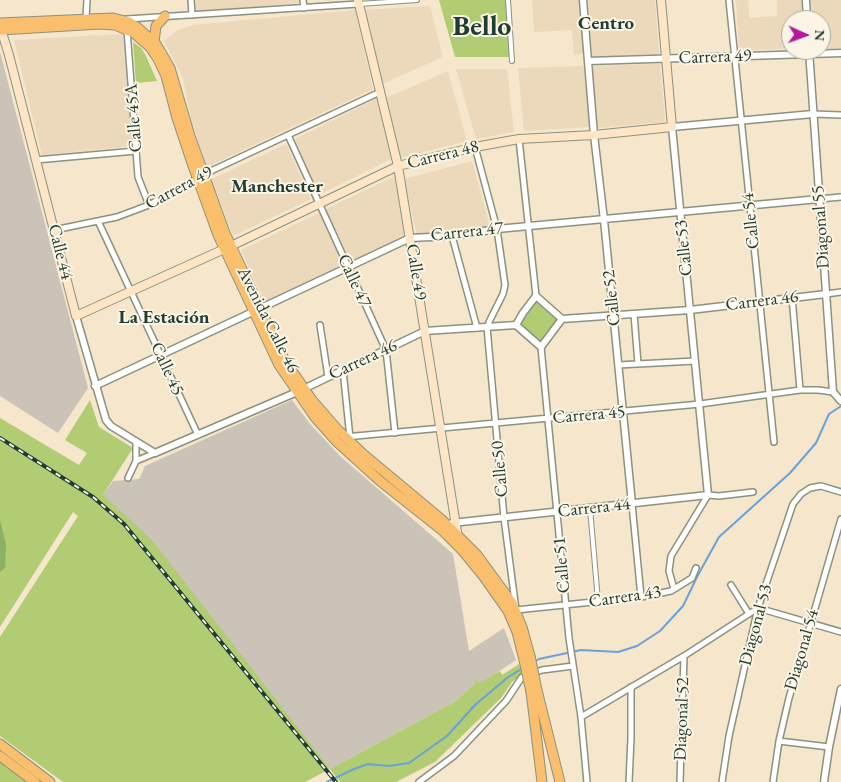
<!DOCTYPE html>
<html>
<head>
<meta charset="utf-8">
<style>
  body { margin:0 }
  #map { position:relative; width:841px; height:782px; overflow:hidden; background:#f6e6cc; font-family:"EB Garamond",serif }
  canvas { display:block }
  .north { position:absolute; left:781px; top:10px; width:50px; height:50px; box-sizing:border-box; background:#fcf5e5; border:1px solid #a4ab9e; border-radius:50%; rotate:92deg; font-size:14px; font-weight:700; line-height:20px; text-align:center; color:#1f3d34 }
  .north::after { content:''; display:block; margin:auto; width:18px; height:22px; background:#b5179e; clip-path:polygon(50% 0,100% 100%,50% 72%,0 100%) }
</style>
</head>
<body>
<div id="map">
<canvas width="841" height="782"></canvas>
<div class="north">N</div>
</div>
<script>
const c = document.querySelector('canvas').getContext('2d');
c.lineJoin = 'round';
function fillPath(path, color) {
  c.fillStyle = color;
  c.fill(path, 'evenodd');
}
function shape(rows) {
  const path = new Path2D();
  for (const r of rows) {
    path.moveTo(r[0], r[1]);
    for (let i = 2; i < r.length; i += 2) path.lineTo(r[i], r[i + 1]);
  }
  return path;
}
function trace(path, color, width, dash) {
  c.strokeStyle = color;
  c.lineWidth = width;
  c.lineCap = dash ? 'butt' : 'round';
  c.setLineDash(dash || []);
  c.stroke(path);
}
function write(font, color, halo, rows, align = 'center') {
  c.font = font + ' "EB Garamond",serif';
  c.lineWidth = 4;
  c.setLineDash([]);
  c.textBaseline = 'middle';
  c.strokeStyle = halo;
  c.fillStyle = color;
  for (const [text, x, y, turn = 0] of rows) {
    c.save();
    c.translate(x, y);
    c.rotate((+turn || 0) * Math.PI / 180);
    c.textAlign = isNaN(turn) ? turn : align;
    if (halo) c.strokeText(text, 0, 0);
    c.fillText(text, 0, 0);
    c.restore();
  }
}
const built = shape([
  [195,0,299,0,299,3,196,12],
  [532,0,581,0,583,54,574,55,572,30,534,32],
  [588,0,655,0,659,54,592,57],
  [736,0,748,0,749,18,777,16,777,0,802,0,803,20,791,20,791,48,739,51],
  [811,0,841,0,841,48,821,49,821,20,812,20],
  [430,6,443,57,382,84,365,10],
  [355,10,373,89,207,167,191,119,183,78,164,41,178,30,193,25],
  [123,34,132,146,42,155,14,40],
  [660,64,665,122,598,128,592,66],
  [584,66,589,127,524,131,518,68],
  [456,69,507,69,514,132,476,139],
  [448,71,467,141,400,158,386,98],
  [378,98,391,159,319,195,295,139],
  [286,144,311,199,233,236,212,179],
  [472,161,490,227,476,231,417,236,404,179],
  [395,176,405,236,351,261,326,209],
  [319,213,343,265,265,302,241,250]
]);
const industrial = shape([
  [0,52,88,388,58,433,0,396],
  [292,400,311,425,340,456,453,554,469,651,504,628,516,660,480,684,475,683,456,701,330,769,103,495,113,481,139,479,145,466]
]);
const green = shape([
  [439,0,508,0,511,57,455,57],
  [133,42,141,48,146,56,157,81,136,83],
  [536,300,559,319,541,344,518,325],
  [90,400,99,427,133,448,103,495,152,540,330,769,456,701,475,683,474,679,480,683,500,671,502,675,519,664,522,674,512,682,501,698,435,762,396,782,340,782,330,769,305,782,63,782,0,736,0,637,78,516,73,512,0,627,0,418,79,465,87,453,65,440],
  [0,761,28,782,0,782]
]);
const forest = shape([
  [0,520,6,545,5,568,0,572]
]);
const stream = shape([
  [534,662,539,659,581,650,618,652,637,646,660,631,683,606,698,575,719,537,790,473,816,443,829,414,841,406],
  [327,782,354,769,368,764,389,766,409,763,447,736,475,705,507,678,523,668]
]);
const pedestrian = shape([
  [508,0,512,61],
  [359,4,417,0],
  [590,508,598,601]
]);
const minor = shape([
  [191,0,192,15],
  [303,0,304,8],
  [729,0,774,442],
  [86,19,87,0],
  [127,19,358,4],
  [127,30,138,177,149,205],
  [813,114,841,115],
  [288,135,386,350,395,433],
  [519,139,536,296],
  [475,147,497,229,505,285,503,294,489,322,488,327],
  [36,160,136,151],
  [819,199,841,197],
  [98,221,198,435],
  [54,230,117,217,149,205,213,170,380,92],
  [452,236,477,328],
  [826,294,841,292],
  [792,297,800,390],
  [634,314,638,364],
  [320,325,328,377],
  [487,327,504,518,516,610,641,597,671,591,692,578,696,568],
  [541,347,569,638,581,717,587,782],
  [618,365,695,361],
  [343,370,350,438],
  [345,437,700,404,800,390,818,390,833,392],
  [136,461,155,453],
  [128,478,136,461,136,442],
  [632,504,641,597],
  [731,585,749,614],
  [674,589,669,571,671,556,708,495,719,496,753,492],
  [581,717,684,656,758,608,841,632],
  [779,741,829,747],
  [419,782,454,756,506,701,522,677,542,670,573,666],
  [629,782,631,738,631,687],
  [680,782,684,656],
  [722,782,729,736,758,608,793,504,801,494,810,488,821,486,841,492],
  [773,782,779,741,789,698,841,519]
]);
const tertiary = shape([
  [583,0,594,135,604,220,632,504],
  [806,0,807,20],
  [809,50,833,392,841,401],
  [588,61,841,53],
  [536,296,562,319,541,347,516,325,523,313,536,296],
  [76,316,106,420,111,426,155,453,297,392,425,331,516,325],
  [562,319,690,310,826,294],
  [95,386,410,238,452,236,497,229,819,199],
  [452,523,708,495,672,127,813,114],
  [824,782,829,747,841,689]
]);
const secondary = shape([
  [358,0,398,166,458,538],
  [0,26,9,55,76,316,231,246,398,166,475,147,519,139,594,135,672,127,661,0]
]);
const primary = shape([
  [0,23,113,18,129,22,137,27,156,44,170,68,190,136,225,233,284,359,312,400,338,430,363,454,441,519,477,555,512,603,522,627,530,656],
  [0,30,100,24,115,25,134,33,150,47,158,59,166,76,177,118,193,166,218,235,279,365,314,416,337,442,380,481,443,531,462,550,484,577,508,611,517,632,524,660],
  [154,42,156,26,165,16],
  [537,690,560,782],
  [531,692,542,782]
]);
const trunk = shape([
  [0,744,50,782],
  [0,756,35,782]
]);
const rail = shape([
  [0,438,93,497,124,524,336,782]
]);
const primaryBridge = shape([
  [530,656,537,690],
  [524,660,531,692]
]);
const streetNames = [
  ["Carrera 49",715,57,-2],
  ["Calle 45A",134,118,-94],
  ["Carrera 48",443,155,-14],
  ["Carrera 49",179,188,-28],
  ["Calle 54",751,221,-96],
  ["Diagonal 55",821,227,-94],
  ["Carrera 47",467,232,-6],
  ["Calle 53",684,248,-96],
  ["Calle 44",60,252,76],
  ["Calle 49",416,272,81],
  ["Calle 47",354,281,65],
  ["Calle 52",612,298,-96],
  ["Carrera 46",762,301,-7],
  ["Avenida Calle 46",268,320,63],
  ["Carrera 46",363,360,-25],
  ["Calle 45",167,369,65],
  ["Carrera 45",589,415,-5],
  ["Calle 50",500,469,-95],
  ["Carrera 44",594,508,-6],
  ["Calle 51",562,565,-95],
  ["Carrera 43",625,597,-8],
  ["Diagonal 53",756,625,-75],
  ["Diagonal 54",802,650,-74],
  ["Diagonal 52",682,719,-88]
];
const neighbourhoodNames = [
  ["Centro",606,24],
  ["Manchester",277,187],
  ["La Estación",164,318]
];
const townNames = [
  ["Bello",482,27]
];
fillPath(built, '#ecd8ba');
fillPath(industrial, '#cbc3b8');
fillPath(green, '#b1cc72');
fillPath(forest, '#8cb064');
trace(stream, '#6aa1d8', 2);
trace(pedestrian, '#8a9280', 6);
trace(minor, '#8a9280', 8);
trace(tertiary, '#8a9280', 9);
trace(secondary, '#8a9280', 10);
trace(primary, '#8a9280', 11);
trace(trunk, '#8a9280', 11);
trace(pedestrian, '#fff', 4);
trace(minor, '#fff', 5);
trace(tertiary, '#fff', 6);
trace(secondary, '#fde5c5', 8);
trace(primary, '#f9bf6d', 9);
trace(trunk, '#f9bf6d', 9);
trace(rail, '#1f3d34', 4);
trace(rail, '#fcf5e5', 2, [5.5]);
trace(primaryBridge, '#8a9280', 11, []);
trace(primaryBridge, '#f9bf6d', 9);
write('18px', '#1f3d34', '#fcf5e5', streetNames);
write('bold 19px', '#1f3d34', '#fcf5e5', neighbourhoodNames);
write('bold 28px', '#1f3d34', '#fcf5e5', townNames);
</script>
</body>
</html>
